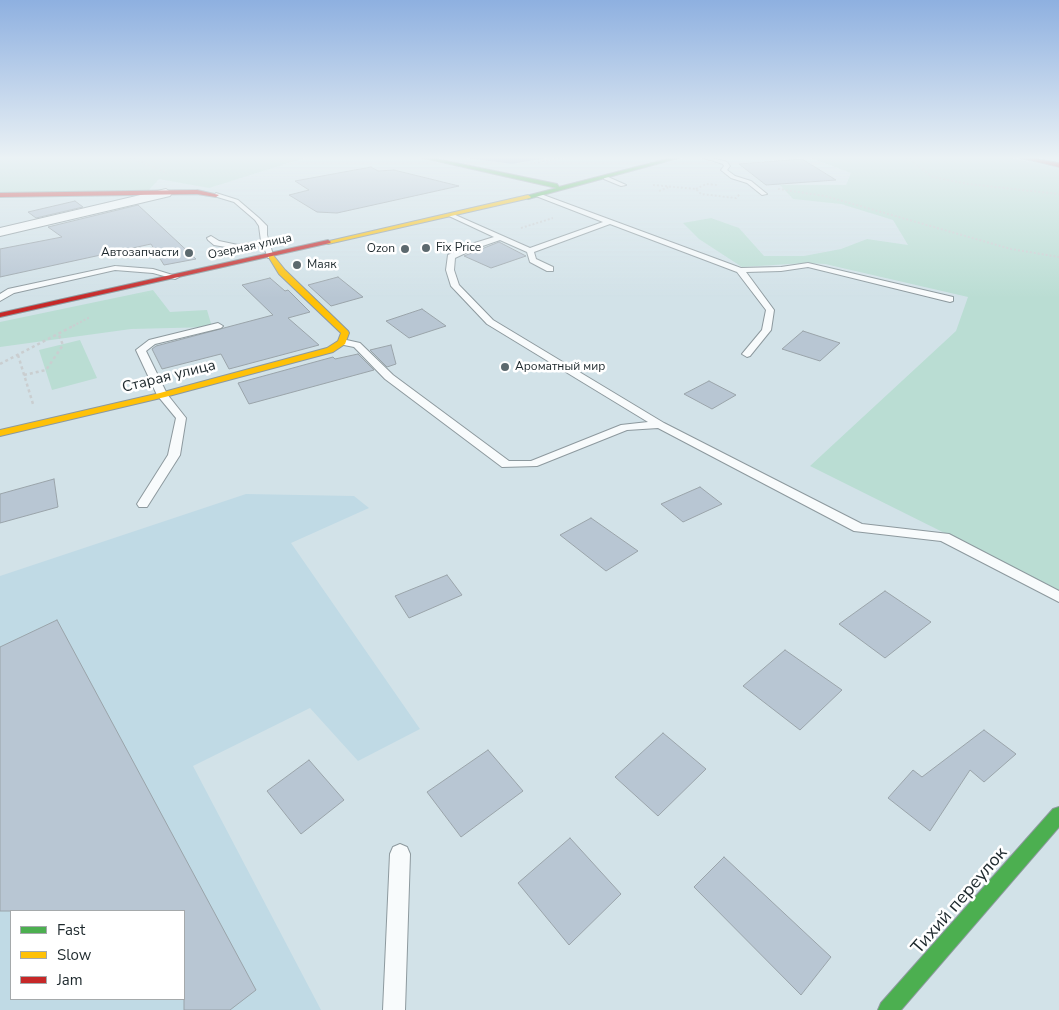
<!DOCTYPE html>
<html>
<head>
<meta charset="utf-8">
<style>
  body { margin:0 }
  #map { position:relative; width:1059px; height:1010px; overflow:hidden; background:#d2e2e8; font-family:"Nunito Sans",sans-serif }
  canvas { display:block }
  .legend { position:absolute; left:10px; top:910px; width:175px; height:90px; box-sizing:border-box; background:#fff; border:1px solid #a5a9ab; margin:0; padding:6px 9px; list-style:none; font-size:15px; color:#1d282c }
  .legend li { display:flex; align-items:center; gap:10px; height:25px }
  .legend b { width:25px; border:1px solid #a5a9ab }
</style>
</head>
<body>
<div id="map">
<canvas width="1059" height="1010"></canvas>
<ul class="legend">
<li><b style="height:6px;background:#4caf50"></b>Fast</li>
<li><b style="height:6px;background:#ffc107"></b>Slow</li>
<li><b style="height:6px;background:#c62828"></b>Jam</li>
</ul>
</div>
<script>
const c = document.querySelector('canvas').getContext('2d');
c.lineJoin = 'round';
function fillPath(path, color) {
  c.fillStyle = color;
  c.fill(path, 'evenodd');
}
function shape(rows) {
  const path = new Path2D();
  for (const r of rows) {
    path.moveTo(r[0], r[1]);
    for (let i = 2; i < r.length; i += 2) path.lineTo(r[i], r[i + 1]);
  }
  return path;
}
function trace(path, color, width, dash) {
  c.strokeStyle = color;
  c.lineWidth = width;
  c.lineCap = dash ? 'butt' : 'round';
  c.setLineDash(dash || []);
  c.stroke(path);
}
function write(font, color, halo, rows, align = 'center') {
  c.font = font + ' "Nunito Sans",sans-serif';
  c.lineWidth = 5;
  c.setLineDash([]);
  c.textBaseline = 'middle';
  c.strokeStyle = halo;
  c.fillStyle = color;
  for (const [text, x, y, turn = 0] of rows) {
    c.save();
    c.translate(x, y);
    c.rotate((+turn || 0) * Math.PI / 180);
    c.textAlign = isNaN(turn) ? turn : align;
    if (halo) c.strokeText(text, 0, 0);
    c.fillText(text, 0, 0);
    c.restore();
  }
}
const built = shape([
  [246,494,354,496,369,508,291,543,420,729,358,761,310,708,193,766,321,1010,0,1010,0,576],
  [11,911,184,911,184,999,11,999]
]);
const green = shape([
  [0,157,308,157,209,188,159,179,149,190,0,193],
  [808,157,1006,157,1059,168,1059,590,810,466,956,331,968,297,825,264,806,263,742,267,699,239,683,223,711,218,739,228,764,256,804,256,841,249,867,239,908,245,893,220,841,204,793,199,780,185,846,185,851,173],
  [153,290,170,312,207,310,212,327,131,329,0,347,0,322],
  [80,340,97,378,52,390,39,350]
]);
const water = shape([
  [458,157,553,157,512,164]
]);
const building = shape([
  [802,159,836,180,766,185,739,164,802,159],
  [371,167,378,171,394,170,459,186,337,213,317,212,289,195,309,190,295,181,371,167],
  [75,201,83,207,36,218,28,212,75,201],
  [138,205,196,259,164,265,151,244,0,277,0,249,62,237,48,227,138,205],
  [499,242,526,256,491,268,464,256,499,242],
  [338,277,363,297,331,306,308,285,338,277],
  [270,278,285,291,288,290,310,312,288,318,319,345,229,369,221,354,162,369,152,349,156,346,273,315,242,285,270,278],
  [422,309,446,326,409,338,386,321,422,309],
  [803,331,840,343,820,361,782,349,803,331],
  [391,345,396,364,387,367,370,350,391,345],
  [358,354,374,370,249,404,238,383,333,357,335,359,358,354],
  [709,381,736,395,712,409,684,394,709,381],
  [54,479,58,507,0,523,0,494,54,479],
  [700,487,722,504,683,522,661,504,700,487],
  [591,518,638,551,606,571,560,535,591,518],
  [447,575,462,595,409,618,395,596,447,575],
  [885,591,931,622,885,658,839,624,885,591],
  [57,620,256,990,230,1010,184,1010,184,911,0,911,0,647,57,620],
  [785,650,842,690,800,730,743,686,785,650],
  [984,730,1016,754,984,782,970,770,930,831,888,798,913,770,922,777,984,730],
  [663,733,706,769,658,816,615,777,663,733],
  [488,750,523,791,461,837,427,792,488,750],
  [309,760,344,800,301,834,267,791,309,760],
  [570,838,621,894,569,945,518,883,570,838],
  [724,857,831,957,801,995,694,887,724,857]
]);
const pathFar1 = shape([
  [130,157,167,173],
  [906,157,933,177,968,184,1059,194],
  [534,163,566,157],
  [653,185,696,189,701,194,736,198,740,194],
  [696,189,706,184,717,185],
  [778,189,825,196,1011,249,1059,257],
  [659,191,669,187],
  [521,228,553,218],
  [73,326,90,317]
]);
const path = shape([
  [18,355,33,404],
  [0,364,75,325],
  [24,375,46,370,63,345,58,333]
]);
const lane = shape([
  [701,157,709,157,727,162,730,166,727,170,735,176,751,181,767,194,762,195,747,183,731,178,721,170,724,166,723,164,701,157],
  [604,177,608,177,626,185,621,186,604,179,604,177],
  [216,193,238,200,259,218,267,226,267,235,274,258,268,258,263,245,238,249,214,245,208,240,207,238,211,236,219,241,238,245,261,241,259,226,255,220,234,202,214,196,216,193],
  [538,193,741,268,781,267,808,263,953,297,953,301,950,302,808,267,781,271,746,272,774,310,771,330,750,356,747,357,742,354,762,330,766,310,737,272,610,224,534,252,536,259,553,267,553,271,547,271,530,262,527,252,500,240,474,249,455,258,454,270,459,285,493,320,664,423,862,524,949,534,1059,591,1059,602,941,541,854,531,658,428,627,430,537,466,502,467,385,379,354,347,339,344,339,340,342,339,360,343,393,375,509,461,531,461,621,425,648,422,487,324,451,286,446,270,448,255,468,245,494,237,449,216,449,214,453,214,530,248,603,222,536,196,538,193],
  [115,266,153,269,179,277,175,279,153,273,115,270,14,293,0,301,0,294,8,289,115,266],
  [218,323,223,326,221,328,155,344,146,351,167,394,186,418,180,455,147,507,139,507,137,504,168,455,176,418,157,395,136,350,149,340,218,323],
  [400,844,407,847,410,854,405,1010,383,1010,390,854,393,847,400,844]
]);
const street = shape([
  [166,189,172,193,170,196,0,236,0,228,166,189]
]);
const fast = shape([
  [419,157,427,157,557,184,559,187,675,157,682,157,528,199,525,197,526,196,557,188,419,157],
  [1059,807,1059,827,901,1010,878,1010,881,1003,1053,809,1059,807]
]);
const slow = shape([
  [528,195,531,197,530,198,328,244,325,242,528,195],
  [269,255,273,255,285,270,348,331,349,333,345,344,333,352,165,397,0,436,0,430,160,393,327,348,338,341,341,333,279,274,268,256,269,255]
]);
const jam = shape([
  [1017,157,1025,157,1059,163,1059,167,1017,157],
  [197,190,219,195,216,197,197,194,0,197,0,193,197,190],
  [328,240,331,242,330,243,0,317,0,313,328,240]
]);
const markers = [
  [426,248,5,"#5c696e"],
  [405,249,5,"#5c696e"],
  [189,253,5,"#5c696e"],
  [297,265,5,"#5c696e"],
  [505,367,5,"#5c696e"]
];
const farStreetnames = [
  ["Озерная улица",250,247,-12]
];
const farPoinames = [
  ["Fix Price",436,248],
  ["Ozon",395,249,"right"],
  ["Автозапчасти",179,253,"right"],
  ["Маяк",307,265],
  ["Ароматный мир",515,367]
];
const streetNames = [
  ["Старая улица",169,377,-14]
];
const nearStreetnames = [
  ["Тихий переулок",960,901,-49]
];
fillPath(built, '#c0dae5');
fillPath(green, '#baddd3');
fillPath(water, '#a7a9d4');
fillPath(building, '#b8c6d3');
trace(building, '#9aa4aa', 1);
trace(lane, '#8d999e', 2);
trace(street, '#8d999e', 2);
trace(fast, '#8d999e', 2);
trace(slow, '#8d999e', 2);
trace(jam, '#8d999e', 2);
trace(pathFar1, '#caced0', 2, [2, 2]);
trace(path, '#caced0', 2.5, [3, 3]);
fillPath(lane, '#f8fbfc');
fillPath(street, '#f8fbfc');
fillPath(fast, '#4caf50');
fillPath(slow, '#ffc107');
fillPath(jam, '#c62828');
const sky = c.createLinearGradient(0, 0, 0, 298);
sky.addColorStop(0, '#8eb0e0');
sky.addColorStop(0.53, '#ebf2f5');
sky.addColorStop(1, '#ebf2f500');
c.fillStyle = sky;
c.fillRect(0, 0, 1059, 298);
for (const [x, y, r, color] of markers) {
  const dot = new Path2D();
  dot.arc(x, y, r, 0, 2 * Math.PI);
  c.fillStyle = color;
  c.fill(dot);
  trace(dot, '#fff', 2);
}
write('12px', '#1d282c', '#fff', farStreetnames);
write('12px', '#1d282c', '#fff', farPoinames, 'left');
write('15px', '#1d282c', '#fff', streetNames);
write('18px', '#1d282c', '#fff', nearStreetnames);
</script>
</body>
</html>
